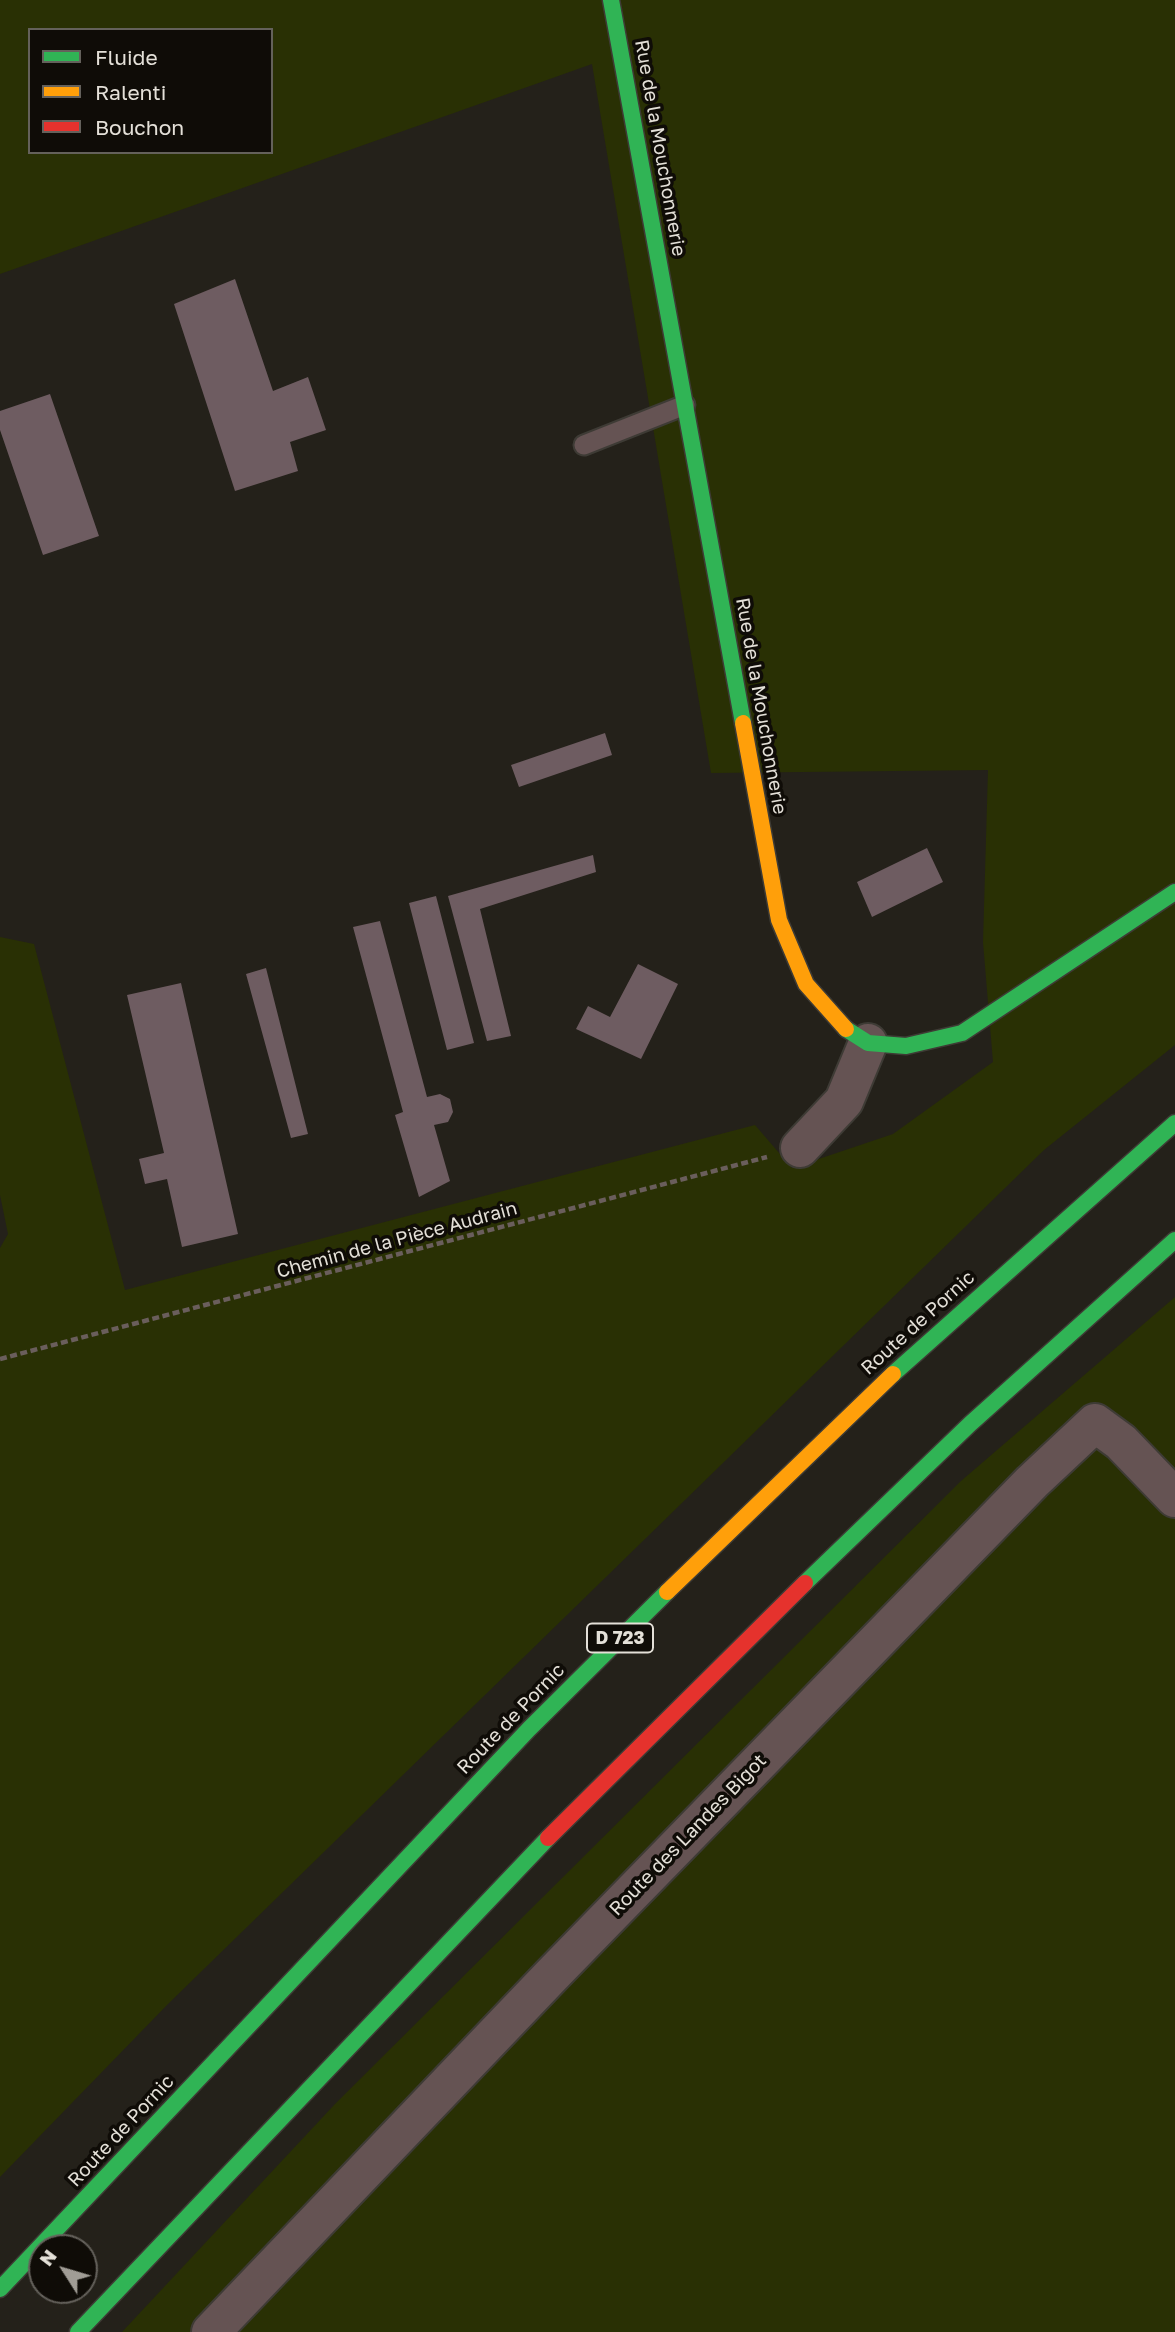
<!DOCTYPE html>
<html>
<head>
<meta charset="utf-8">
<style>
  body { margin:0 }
  #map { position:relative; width:1175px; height:2332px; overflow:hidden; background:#24211a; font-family:"Golos Text",sans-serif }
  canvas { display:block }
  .legend { position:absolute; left:28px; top:28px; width:245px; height:126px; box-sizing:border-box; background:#0f0c07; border:2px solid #64615b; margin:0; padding:9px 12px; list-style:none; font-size:21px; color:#e4e0d8 }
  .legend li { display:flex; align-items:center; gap:14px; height:35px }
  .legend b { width:35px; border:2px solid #64615b }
  .north { position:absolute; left:28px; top:2234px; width:70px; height:70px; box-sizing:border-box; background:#0f0c07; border:2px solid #64615b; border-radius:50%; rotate:307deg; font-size:19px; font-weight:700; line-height:28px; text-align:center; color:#e4e0d8 }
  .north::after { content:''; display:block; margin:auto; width:24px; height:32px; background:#a19d96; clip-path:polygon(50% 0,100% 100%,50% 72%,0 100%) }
</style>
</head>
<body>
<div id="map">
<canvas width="1175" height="2332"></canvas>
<ul class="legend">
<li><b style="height:9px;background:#30b455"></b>Fluide</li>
<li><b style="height:9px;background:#ff9f0a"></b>Ralenti</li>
<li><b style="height:9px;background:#e5322d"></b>Bouchon</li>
</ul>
<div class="north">N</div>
</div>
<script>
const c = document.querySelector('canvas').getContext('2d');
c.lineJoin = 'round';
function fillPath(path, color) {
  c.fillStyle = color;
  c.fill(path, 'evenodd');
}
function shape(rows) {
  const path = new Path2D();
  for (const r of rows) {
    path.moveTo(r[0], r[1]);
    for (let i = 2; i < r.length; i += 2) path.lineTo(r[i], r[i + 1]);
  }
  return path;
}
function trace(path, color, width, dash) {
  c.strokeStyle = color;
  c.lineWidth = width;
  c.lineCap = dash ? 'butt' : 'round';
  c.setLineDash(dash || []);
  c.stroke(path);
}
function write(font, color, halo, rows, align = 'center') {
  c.font = font + ' "Golos Text",sans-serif';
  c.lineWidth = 7;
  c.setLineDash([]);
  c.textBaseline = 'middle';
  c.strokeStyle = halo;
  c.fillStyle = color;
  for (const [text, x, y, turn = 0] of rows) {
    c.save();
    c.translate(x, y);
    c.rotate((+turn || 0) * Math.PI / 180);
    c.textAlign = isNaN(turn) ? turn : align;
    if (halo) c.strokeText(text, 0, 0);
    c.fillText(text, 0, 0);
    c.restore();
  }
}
const green = shape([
  [0,0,1175,0,1175,1045,1044,1150,168,2004,0,2177,0,1248,8,1234,0,1195,0,937,34,944,125,1290,755,1125,792,1168,893,1134,993,1062,983,942,988,770,711,773,592,64,0,274],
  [30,30,271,30,271,152,30,152],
  [1175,1297,1175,2332,122,2332,335,2104,961,1481]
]);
const building = shape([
  [235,279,273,391,308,377,326,430,290,442,298,471,235,491,174,304],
  [50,394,99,536,43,555,0,430,0,411],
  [605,733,612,755,519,787,511,765],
  [927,848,943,882,872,917,857,882],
  [593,855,596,872,480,909,511,1036,487,1041,448,896],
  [436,896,474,1043,447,1050,409,903],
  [380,921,427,1097,440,1094,450,1099,453,1112,448,1122,434,1125,450,1181,419,1197,395,1115,403,1112,353,927],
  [638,964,678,984,641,1059,576,1029,588,1006,610,1017],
  [266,968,308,1134,291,1138,246,974],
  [181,983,238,1234,182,1247,167,1179,145,1184,139,1159,164,1153,127,995]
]);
const path = shape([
  [0,1359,767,1157]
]);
const lane = shape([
  [584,445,685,405]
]);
const street = shape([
  [800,1148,844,1101,868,1043],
  [211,2332,551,1976,1032,1482,1095,1423,1121,1442,1175,1498]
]);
const fast = shape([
  [611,0,743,723],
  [846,1029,868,1043,906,1046,962,1033,1175,892],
  [893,1374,1175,1123],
  [805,1583,970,1424,1175,1240],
  [0,2289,529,1729,667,1592],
  [78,2332,548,1838]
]);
const slow = shape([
  [743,723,779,920,806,984,846,1029],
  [667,1592,893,1374]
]);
const jam = shape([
  [548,1838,805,1583]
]);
const shields = [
  [620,1638,66]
];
const shieldNames = [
  ["D 723",620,1638]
];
const streetNames = [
  ["Rue de la Mouchonnerie",660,148,80],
  ["Rue de la Mouchonnerie",761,706,80],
  ["Chemin de la Pièce Audrain",397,1240,-15],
  ["Route de Pornic",918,1323,-42],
  ["Route de Pornic",511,1719,-46],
  ["Route des Landes Bigot",688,1835,-46],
  ["Route de Pornic",121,2131,-47]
];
fillPath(green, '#293004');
fillPath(building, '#6e5c61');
trace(lane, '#3e3b35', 23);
trace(street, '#3e3b35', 42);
trace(fast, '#3e3b35', 19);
trace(slow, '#3e3b35', 19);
trace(jam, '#3e3b35', 19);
trace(path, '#6a5e5c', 4.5, [7, 3.5]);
trace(lane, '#655353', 19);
trace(street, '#655353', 38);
trace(fast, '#30b455', 16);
trace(slow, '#ff9f0a', 16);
trace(jam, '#e5322d', 16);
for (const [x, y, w] of shields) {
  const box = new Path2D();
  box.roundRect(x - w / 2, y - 14.5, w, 29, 5);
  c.fillStyle = '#0f0c07';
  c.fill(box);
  trace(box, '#e4e0d8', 2);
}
write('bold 18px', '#e4e0d8', null, shieldNames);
write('19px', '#e4e0d8', '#0f0c07', streetNames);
</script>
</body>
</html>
